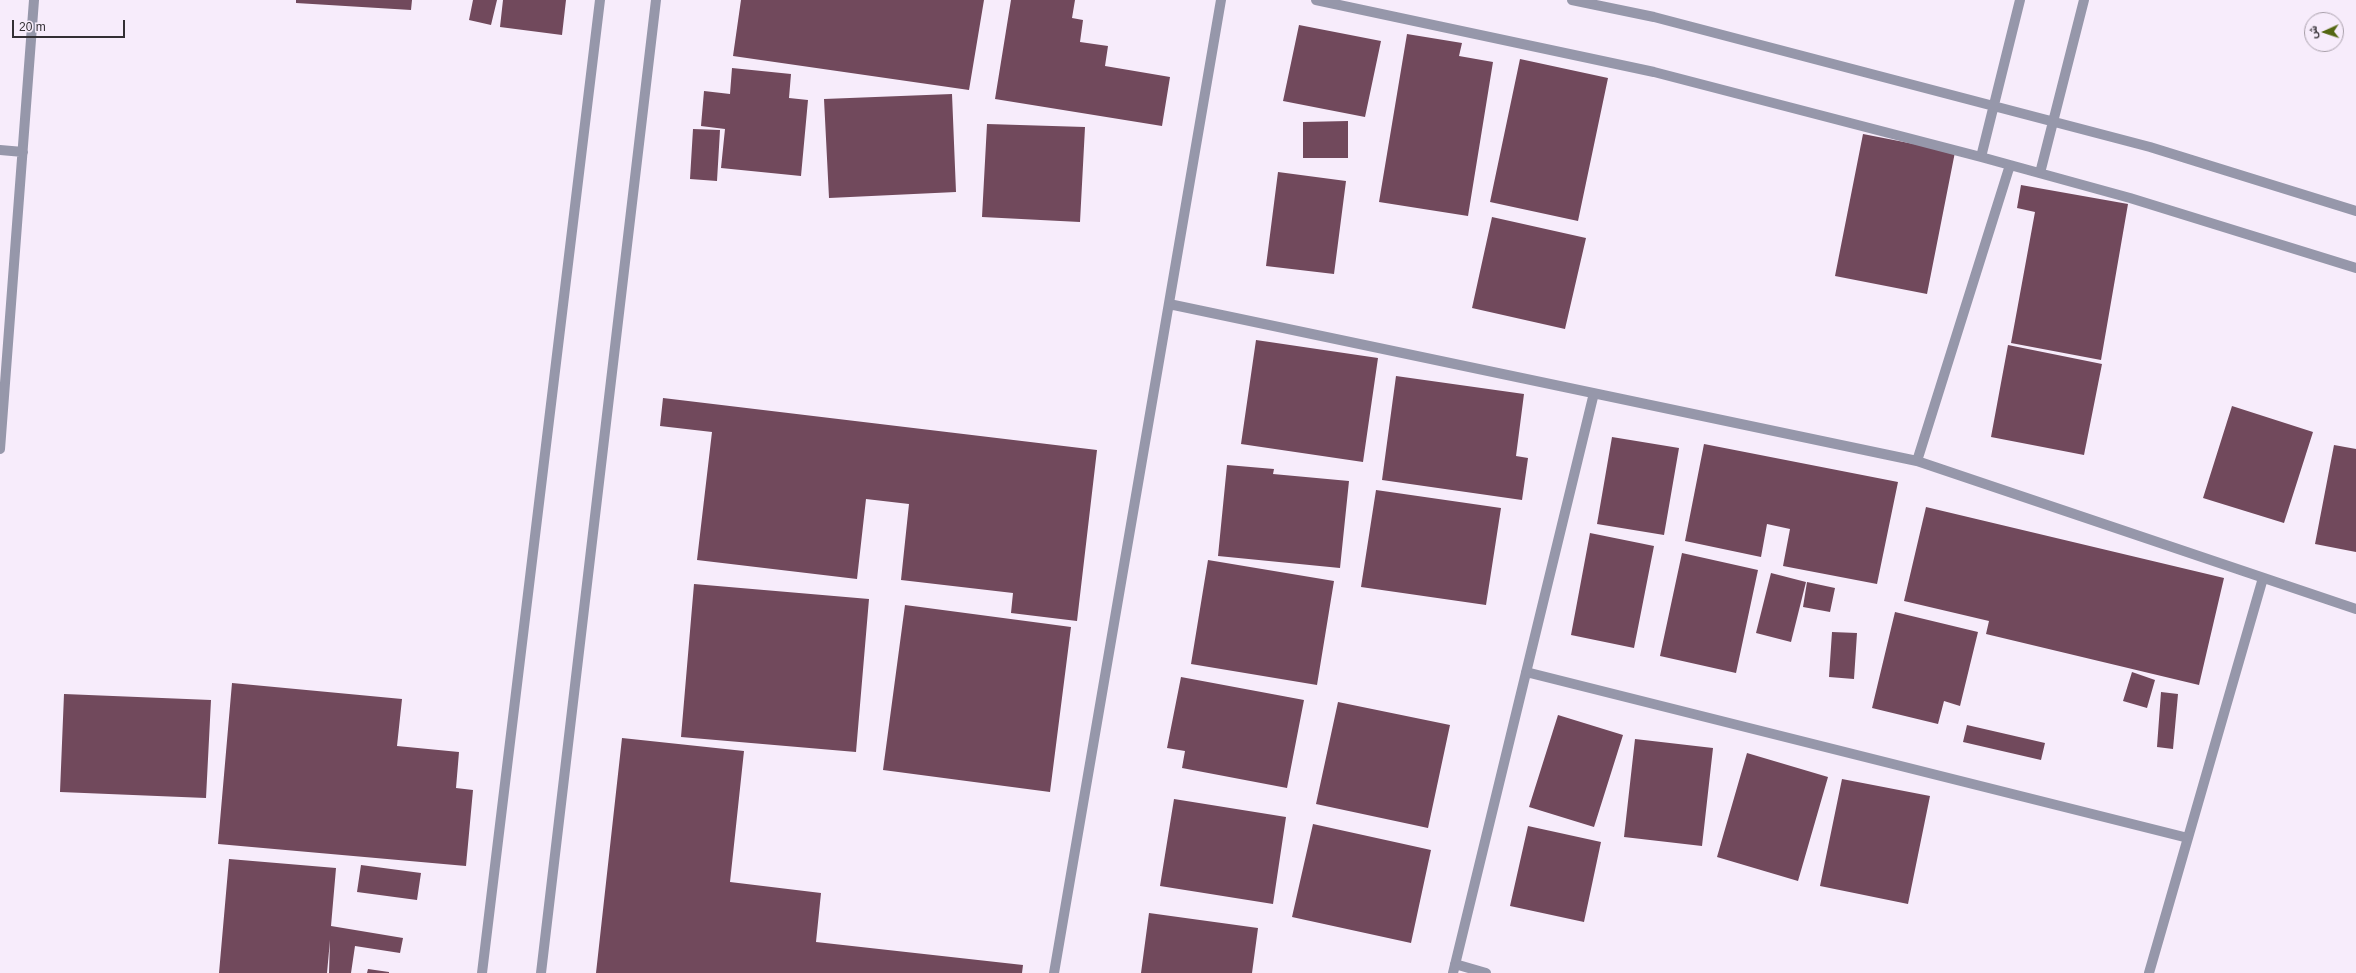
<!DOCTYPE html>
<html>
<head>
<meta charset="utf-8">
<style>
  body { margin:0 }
  #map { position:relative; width:2356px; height:973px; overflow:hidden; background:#f7ecfb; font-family:Arial,Vazirmatn,sans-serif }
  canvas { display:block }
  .north { position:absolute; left:2304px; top:12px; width:40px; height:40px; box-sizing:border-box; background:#f7ecfb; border:1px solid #a9a0ab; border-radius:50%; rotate:267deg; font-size:11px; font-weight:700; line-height:16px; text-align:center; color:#332f34 }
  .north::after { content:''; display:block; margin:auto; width:14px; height:18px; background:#546712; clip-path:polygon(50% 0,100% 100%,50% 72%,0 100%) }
  .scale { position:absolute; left:12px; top:20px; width:113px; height:18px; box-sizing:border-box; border:2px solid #332f34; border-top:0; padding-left:5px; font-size:12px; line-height:14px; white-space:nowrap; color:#332f34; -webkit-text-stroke:3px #f7ecfb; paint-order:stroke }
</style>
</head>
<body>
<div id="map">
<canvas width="2356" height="973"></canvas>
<div class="north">ش</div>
<div class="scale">20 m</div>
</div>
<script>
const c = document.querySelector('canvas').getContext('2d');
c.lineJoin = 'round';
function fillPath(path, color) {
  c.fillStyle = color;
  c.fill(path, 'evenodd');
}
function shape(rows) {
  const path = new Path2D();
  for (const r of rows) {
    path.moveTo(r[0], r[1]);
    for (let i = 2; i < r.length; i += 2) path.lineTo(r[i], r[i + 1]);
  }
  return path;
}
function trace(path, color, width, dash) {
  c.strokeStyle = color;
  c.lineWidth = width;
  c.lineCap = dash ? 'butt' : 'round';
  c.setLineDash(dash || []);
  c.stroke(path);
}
const building = shape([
  [296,0,412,0,411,10,296,3],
  [473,0,497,0,491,25,469,20],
  [503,0,566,0,562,35,500,27],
  [741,0,984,0,969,90,733,56],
  [1011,0,1075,0,1072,18,1083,20,1080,42,1108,46,1105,66,1170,77,1162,126,995,99],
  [1299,25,1381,41,1365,117,1283,101],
  [1407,34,1462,43,1459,56,1493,62,1468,216,1379,202],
  [1520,59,1608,78,1578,221,1490,202],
  [732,68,791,74,789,98,808,100,801,176,721,168,725,129,701,126,704,91,730,94],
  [952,94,956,192,829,198,824,99],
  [1348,121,1348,158,1303,158,1303,122],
  [987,124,1085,127,1080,222,982,217],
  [693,129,720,130,717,181,690,179],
  [1863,134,1955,152,1927,294,1835,276],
  [1278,172,1346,181,1334,274,1266,266],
  [2021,185,2128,204,2101,360,2011,343,2035,212,2017,208],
  [1492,217,1586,238,1565,329,1472,308],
  [1256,340,1378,358,1363,462,1241,444],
  [2008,345,2102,364,2084,455,1991,437],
  [1396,376,1524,394,1516,456,1528,458,1522,500,1382,480],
  [663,398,1097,450,1077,621,1011,613,1013,593,901,580,909,504,866,499,857,579,697,560,712,432,660,426],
  [2232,406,2313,432,2284,523,2203,498],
  [1612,437,1679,448,1664,535,1597,524],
  [1704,444,1898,482,1877,584,1783,566,1790,529,1767,524,1761,557,1685,541],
  [2334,445,2356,449,2356,552,2315,544],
  [1227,465,1274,469,1273,474,1349,481,1340,568,1218,556],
  [1376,490,1501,508,1486,605,1361,587],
  [1926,507,2224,578,2199,685,1986,634,1989,621,1904,601],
  [1590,533,1654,546,1634,648,1571,635],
  [1682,553,1758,570,1736,673,1660,656],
  [1208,560,1334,581,1317,685,1191,664],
  [1771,573,1806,582,1791,642,1756,633],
  [1807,582,1835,588,1830,612,1803,607],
  [694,584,869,599,856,752,681,737],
  [905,605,1071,627,1050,792,883,770],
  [1895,612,1978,632,1960,706,1944,701,1938,724,1872,708],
  [1832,632,1857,633,1854,679,1829,677],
  [2132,672,2155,680,2147,708,2123,701],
  [1181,677,1304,700,1287,788,1182,768,1185,751,1167,748],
  [232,683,402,699,397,746,459,752,456,788,473,790,466,866,218,844],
  [2161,692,2178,694,2173,749,2157,747],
  [64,694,211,700,206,798,60,792],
  [1338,702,1450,725,1428,828,1316,804],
  [1558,715,1623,735,1594,827,1529,807],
  [1967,725,2045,743,2041,760,1963,742],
  [622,738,744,751,730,882,821,893,816,942,1023,965,1022,973,596,973],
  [1635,739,1713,748,1702,846,1624,837],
  [1747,753,1828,777,1798,881,1717,857],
  [1842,779,1930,796,1908,904,1820,886],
  [1174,799,1286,817,1273,904,1160,886],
  [1313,824,1431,850,1411,943,1292,917],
  [1528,826,1601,842,1584,922,1510,906],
  [229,859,336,868,331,926,403,938,400,953,355,946,351,973,329,973,330,940,327,973,219,973],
  [361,865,421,873,417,900,357,892],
  [1149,913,1258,928,1252,973,1141,973],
  [368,969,389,972,389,973,367,973]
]);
const minor = shape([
  [1316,0,1654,72,1981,157,2130,198,2356,268],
  [1572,0,1654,17,2150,147,2356,211],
  [0,150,23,152],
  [1981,157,2020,0],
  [2040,173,2084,0],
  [1169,304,1917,461,2356,609],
  [0,449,34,0],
  [1917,461,2010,165],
  [1526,672,2188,838],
  [1455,964,1486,973],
  [482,973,600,0],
  [541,973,656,0],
  [1054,973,1221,0],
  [1453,973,1594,393],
  [2149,973,2263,578]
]);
fillPath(building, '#71495c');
trace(minor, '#9697aa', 10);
</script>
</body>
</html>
